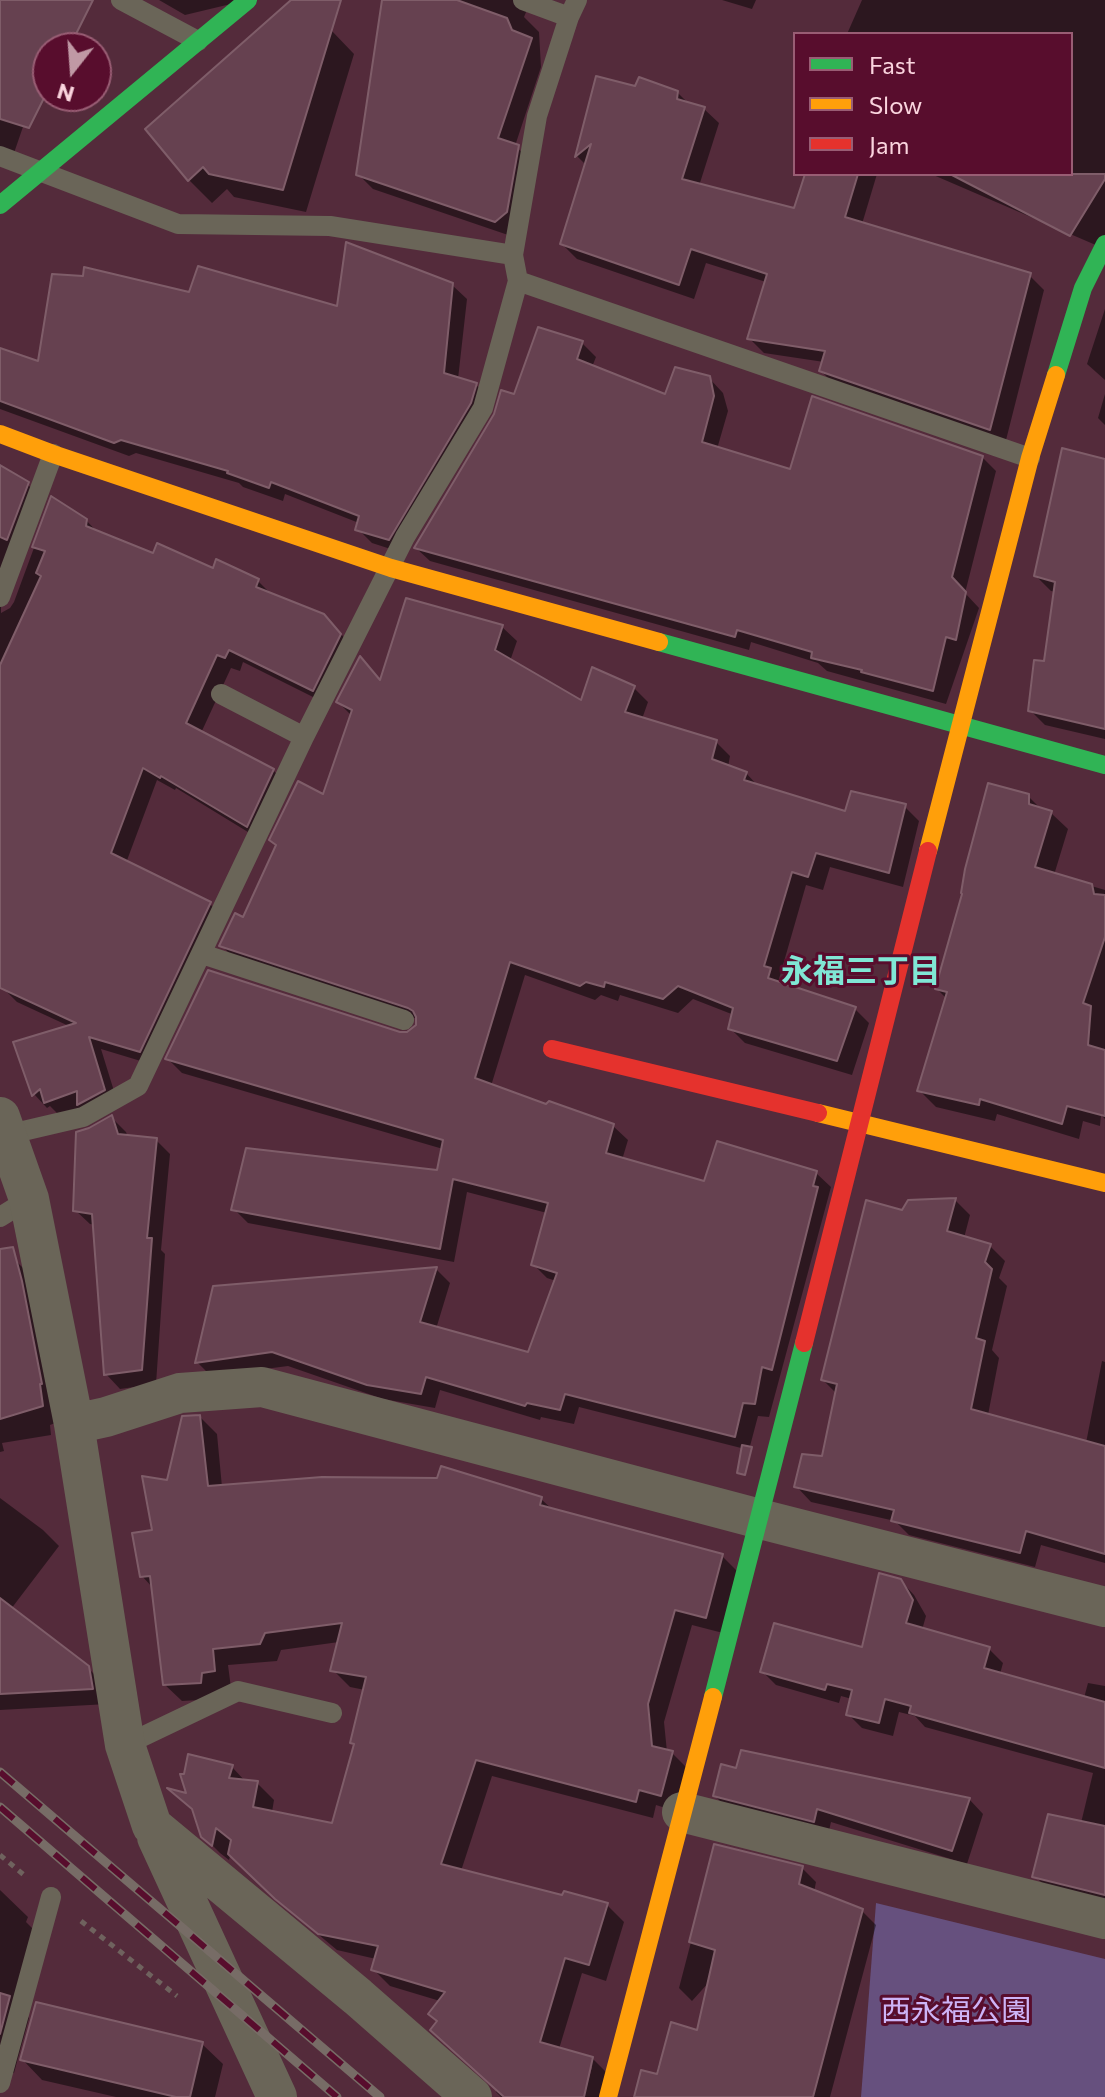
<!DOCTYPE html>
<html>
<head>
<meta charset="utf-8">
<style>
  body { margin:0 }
  #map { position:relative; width:1105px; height:2097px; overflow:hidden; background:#542b3b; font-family:Commissioner,sans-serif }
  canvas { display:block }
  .legend { position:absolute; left:793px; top:32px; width:280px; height:144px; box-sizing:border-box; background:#580d2d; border:2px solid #995d74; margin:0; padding:10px 14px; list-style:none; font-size:24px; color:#fad4de }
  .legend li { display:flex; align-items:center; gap:16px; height:40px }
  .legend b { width:40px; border:2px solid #995d74 }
  .north { position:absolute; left:32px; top:32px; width:80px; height:80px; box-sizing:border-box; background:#580d2d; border:2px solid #995d74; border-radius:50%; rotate:197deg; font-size:22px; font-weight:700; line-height:32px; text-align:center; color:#fad4de }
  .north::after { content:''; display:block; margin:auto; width:28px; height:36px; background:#c099a5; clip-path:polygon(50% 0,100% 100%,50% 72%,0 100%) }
</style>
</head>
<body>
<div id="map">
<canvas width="1105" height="2097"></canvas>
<ul class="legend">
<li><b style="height:10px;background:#30b455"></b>Fast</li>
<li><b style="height:10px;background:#ff9f0a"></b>Slow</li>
<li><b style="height:10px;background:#e5322d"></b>Jam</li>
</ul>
<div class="north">N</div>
</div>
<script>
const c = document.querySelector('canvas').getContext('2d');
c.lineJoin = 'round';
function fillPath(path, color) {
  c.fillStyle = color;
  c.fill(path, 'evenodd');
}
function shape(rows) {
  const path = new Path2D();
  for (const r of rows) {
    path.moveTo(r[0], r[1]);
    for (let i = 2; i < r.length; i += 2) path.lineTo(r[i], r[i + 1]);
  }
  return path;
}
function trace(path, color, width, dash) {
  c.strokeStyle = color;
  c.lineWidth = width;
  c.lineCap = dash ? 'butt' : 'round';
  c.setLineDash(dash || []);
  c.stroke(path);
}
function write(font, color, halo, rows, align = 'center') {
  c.font = font + ' Commissioner,"Noto Sans JP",sans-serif';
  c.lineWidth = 6;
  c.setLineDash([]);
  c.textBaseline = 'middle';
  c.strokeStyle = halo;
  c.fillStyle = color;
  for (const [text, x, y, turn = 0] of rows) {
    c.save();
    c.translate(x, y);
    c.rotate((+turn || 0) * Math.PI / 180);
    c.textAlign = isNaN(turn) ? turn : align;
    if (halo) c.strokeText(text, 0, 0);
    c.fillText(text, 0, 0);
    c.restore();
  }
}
const green = shape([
  [876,1903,1105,1959,1105,2097,861,2097]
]);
const shadow = shape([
  [0,0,62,0,50,48,48,48,48,54,14,153,0,148],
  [159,0,237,0,235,3,185,15],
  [384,0,537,0,529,5,524,17,539,32,541,67,515,146,533,162,511,236,373,189,358,174],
  [722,0,756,0,752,9],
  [862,0,1105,0,1105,239,1098,246,931,174,1071,174,1071,34,847,34],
  [331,30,354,54,306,212,234,197,227,189,212,203,189,180],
  [598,79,636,89,677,92,689,104,704,109,719,123,699,186,795,210,807,174,877,174,862,224,1029,275,1044,290,1005,444,836,386,821,371,824,362,764,353,749,338,766,282,706,263,694,299,577,259,562,244,586,165,577,156],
  [452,285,467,299,458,379,475,384,490,398,403,553,372,543,358,529,359,523,285,494,283,501,243,487,239,483,136,453,129,456,0,409,0,350,40,365,191,294,338,308],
  [1105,309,1105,380,1087,364],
  [582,343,596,357,592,367,666,397,709,378,723,393,728,411,717,449,791,471,982,457,996,471,965,593,979,608,946,704,827,671,818,663,751,642,749,650,430,561,416,548,515,396],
  [1105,394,1105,425,1098,418],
  [1105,461,1105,739,1045,725,1030,710,1046,663,1056,592,1051,591,1036,576],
  [0,467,27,484,42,498,1,607,1,613,10,608,14,602,52,499,86,520,99,534,154,555,258,581,273,596,338,630,354,650,327,704,243,662,240,671,231,668,201,733,273,770,287,785,261,840,176,788,175,790,157,780,126,863,210,904,224,918,154,1065,101,1049,118,1104,60,1116,50,1106,47,1108,34,1094,71,1027,17,1002,3,988,0,974],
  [502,627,517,641,510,661,582,703,634,688,648,702,642,719,716,742,730,756,728,767,746,773,759,787,847,814,904,806,919,821,903,887,830,867,823,890,806,885,779,979,784,984,855,1009,869,1023,852,1075,745,1043,730,1028,734,1015,693,999,678,1013,620,995,618,1001,601,995,595,1000,525,975,491,1086,546,1106,613,1126,628,1140,622,1160,706,1183,816,1173,831,1187,769,1417,758,1416,749,1450,579,1407,574,1424,541,1417,540,1420,440,1390,435,1408,383,1399,288,1366,211,1376,197,1362,436,1269,450,1283,436,1329,529,1354,556,1281,547,1278,533,1264,547,1213,467,1192,454,1262,248,1223,234,1209,439,1172,443,1149,182,1073,168,1059,406,1035,419,1024,418,1019,236,960,221,945,244,920,324,797,352,716,338,702,374,673,382,682],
  [1028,796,1042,810,1051,813,1068,829,1054,875,1105,890,1105,1048,1101,1114,1105,1108,1105,1119,1101,1115,1100,1126,1083,1121,1079,1139,997,1114,995,1121,936,1107,919,1090,947,999,937,989],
  [112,1118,126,1132,128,1137,156,1140,170,1154,161,1250,165,1254,156,1384,120,1389,106,1374,95,1225,90,1224,75,1210],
  [955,1200,970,1215,964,1238,990,1246,1005,1261,999,1278,1007,1286,992,1350,999,1358,988,1415,1086,1443,1102,1361,1105,1362,1105,1563,1041,1545,1035,1567,909,1535,895,1521,811,1502,796,1486,823,1458,837,1394,823,1380,904,1213],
  [15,1260,31,1276,58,1422,50,1425,51,1435,2,1443,4,1451,0,1452,0,1262],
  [200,1417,217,1434,222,1487,541,1499,553,1510,722,1556,739,1573,723,1633,692,1625,664,1722,667,1752,672,1753,689,1770,678,1812,656,1805,653,1818,492,1776,461,1871,563,1897,607,1905,624,1922,606,1981,582,1973,559,2049,592,2058,609,2075,603,2097,584,2097,592,2067,588,2067,580,2097,501,2097,496,2092,496,2089,439,2022,440,2001,390,1986,373,1969,376,1959,337,1950,295,1915,231,1853,229,1860,220,1853,203,1836,195,1812,173,1792,189,1795,232,1767,246,1782,257,1783,274,1800,272,1812,333,1825,355,1746,352,1742,365,1690,350,1687,333,1670,339,1642,281,1650,277,1661,228,1665,231,1688,217,1699,182,1701,164,1684,153,1588,142,1576,169,1482],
  [0,1498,43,1530,59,1546,11,1609,88,1668,104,1684,108,1704,0,1710],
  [900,1580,914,1595,926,1616,922,1630,989,1649,1003,1663,1000,1674,1084,1698,1088,1683,1105,1686,1105,1905,1049,1890,1035,1876,1081,1823,1093,1773,925,1727,915,1716,899,1712,893,1736,862,1728,848,1714,852,1699,841,1696,839,1703,776,1685,762,1671,863,1650],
  [715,1796,969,1799,983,1814,967,1864,831,1822,828,1835,729,1810],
  [716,1846,802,1868,816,1882,814,1892,862,1911,876,1925,830,2097,650,2097,659,2063,662,2064,699,2033,710,1981,692,2001,679,1988],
  [0,1890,28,1917,26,1922,45,1941,26,2014,29,2018,14,2073,8,2071,0,2090],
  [202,2044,223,2064,215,2097,116,2097,42,2080,22,2059]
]);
const building = shape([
  [0,0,93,0,69,48,48,48,48,90,29,128,0,119,0,0],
  [291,0,341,0,283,190,209,174,203,167,188,181,145,129,291,0],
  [382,0,457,0,507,18,512,30,532,38,498,138,519,145,507,212,495,222,356,175,382,0],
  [596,76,635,86,639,77,678,91,677,99,705,107,682,179,794,208,805,174,858,174,845,217,1031,273,990,430,819,371,825,351,747,339,767,274,691,249,679,285,560,244,591,144,575,157,596,76],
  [950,174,1105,174,1105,179,1070,236,950,174],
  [346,242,453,283,444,373,477,383,471,403,389,540,355,530,359,516,271,482,269,488,227,473,228,471,121,440,114,443,0,401,0,348,38,361,52,274,83,276,84,267,189,292,198,266,337,306,346,242],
  [538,327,583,341,577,359,665,394,675,367,710,376,714,396,702,442,790,469,812,396,983,456,952,577,966,592,956,640,946,637,933,691,861,672,862,670,811,658,812,652,737,630,735,637,414,548,494,414,501,390,514,394,538,327],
  [1062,448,1105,459,1105,729,1028,711,1034,660,1044,661,1055,582,1034,576,1062,448],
  [0,465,29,482,7,540,0,537,0,465],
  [51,496,87,519,86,526,153,553,157,543,213,568,216,559,259,579,256,587,324,614,341,634,313,691,229,650,225,658,217,655,186,723,274,769,247,827,161,776,160,778,143,768,111,853,211,902,140,1052,89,1037,105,1090,77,1105,77,1091,44,1103,40,1089,32,1096,13,1042,76,1023,0,988,0,665,41,576,36,573,45,551,32,547,51,496],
  [406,598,503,625,495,650,581,700,592,667,635,686,625,712,717,740,712,759,747,772,744,780,845,811,851,791,906,804,889,873,816,853,808,877,792,872,764,966,771,968,768,978,856,1007,837,1061,728,1029,733,1008,678,986,663,999,605,982,604,987,586,982,580,986,510,962,475,1078,546,1104,549,1101,614,1124,606,1153,704,1181,717,1141,817,1171,813,1186,818,1187,772,1370,762,1367,755,1404,743,1403,735,1437,565,1394,560,1410,527,1403,525,1406,426,1377,421,1394,367,1385,272,1352,195,1363,213,1286,437,1267,420,1322,528,1352,557,1273,531,1265,548,1203,453,1179,440,1249,231,1210,246,1148,437,1170,443,1140,165,1059,208,970,400,1032,407,1032,416,1025,416,1017,413,1011,408,1008,219,946,235,913,243,917,276,845,269,840,298,781,323,794,352,710,336,702,360,656,380,680,406,598],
  [988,783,1029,794,1029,804,1052,811,1035,867,1092,884,1094,894,1105,895,1105,937,1083,1003,1091,1006,1088,1045,1105,1050,1105,1116,1067,1106,1062,1124,980,1099,979,1105,917,1091,947,992,935,989,962,894,961,893,965,869,988,783],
  [112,1115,118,1134,157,1138,147,1238,152,1238,142,1370,104,1375,92,1214,73,1211,76,1132,89,1128,112,1115],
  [956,1198,947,1231,991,1244,985,1262,992,1269,976,1338,985,1341,971,1409,1105,1446,1105,1554,1026,1531,1020,1553,891,1521,894,1510,794,1487,802,1454,822,1456,837,1384,821,1380,866,1200,902,1210,908,1200,956,1198],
  [13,1247,22,1281,42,1384,40,1384,43,1406,0,1419,0,1249,13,1247],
  [200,1415,208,1486,322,1477,437,1478,441,1466,542,1497,540,1505,723,1554,706,1618,675,1610,648,1704,652,1746,673,1751,661,1796,639,1790,636,1802,476,1760,441,1864,562,1895,564,1891,608,1903,589,1965,565,1958,540,2042,593,2057,584,2097,504,2097,430,2030,437,2021,428,2014,445,1992,371,1970,378,1946,318,1934,275,1899,228,1854,231,1840,216,1828,212,1846,201,1837,192,1809,167,1788,186,1793,180,1774,184,1774,188,1754,233,1765,229,1778,258,1781,253,1807,332,1823,354,1744,350,1743,366,1677,330,1671,342,1623,265,1633,260,1644,213,1649,215,1671,202,1673,201,1683,163,1685,150,1576,140,1577,132,1533,152,1530,142,1476,167,1480,182,1416,200,1415],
  [742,1445,752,1447,745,1475,737,1473,742,1445],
  [879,1573,901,1579,913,1600,906,1623,990,1647,984,1668,1105,1702,1105,1768,909,1713,911,1706,885,1699,879,1723,846,1715,852,1690,827,1684,825,1690,760,1672,774,1623,862,1647,879,1573],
  [0,1598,89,1666,93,1689,0,1694,0,1598],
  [741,1750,970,1798,952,1851,817,1809,814,1822,713,1796,721,1764,736,1768,741,1750],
  [1048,1814,1105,1826,1105,1895,1032,1877,1048,1814],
  [714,1844,803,1866,799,1884,863,1909,813,2097,634,2097,641,2070,657,2074,671,2022,697,2030,715,1950,689,1942,714,1844],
  [0,1993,10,1996,0,2034,0,1993],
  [36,2002,203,2042,190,2097,176,2097,20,2060,36,2002]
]);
const path = shape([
  [0,1855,24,1875],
  [81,1921,177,1996]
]);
const lane = shape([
  [121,0,198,41],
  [523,0,569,17],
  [0,156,178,224,330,226,513,255,518,281,1030,458],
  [513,255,537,116,569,17,577,0],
  [0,597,53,454],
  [221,694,304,737],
  [202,954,404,1020],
  [6,1135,83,1117,138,1086,304,737,405,537,483,408,518,281],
  [0,1217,29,1199],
  [125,1745,238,1691,332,1713],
  [0,2083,51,1897]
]);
const street = shape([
  [0,1117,29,1199,74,1424,125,1745,152,1826,358,1997,472,2097],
  [74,1424,106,1417,180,1393,262,1387,760,1519,1105,1607],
  [682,1812,1105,1919],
  [157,1837,277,2097]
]);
const fast = shape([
  [0,205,248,0],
  [1056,375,1083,288,1105,244],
  [659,642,1105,765],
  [713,1697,804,1343]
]);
const slow = shape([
  [0,434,53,454,391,568,659,642],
  [928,851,1030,458,1056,375],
  [818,1113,1105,1183],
  [608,2097,713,1697]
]);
const jam = shape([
  [552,1049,818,1113],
  [804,1343,928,851]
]);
const rail = shape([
  [0,1772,380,2097],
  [0,1807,337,2097]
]);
const parkNames = [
  ["西永福公園",956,2011]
];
const neighbourhoodNames = [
  ["永福三丁目",861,971]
];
fillPath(green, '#66507e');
fillPath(shadow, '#0007');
fillPath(building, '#664150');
trace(building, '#7f5d69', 2);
trace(path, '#6f625e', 5, [6, 6]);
trace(lane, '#6a6558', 20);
trace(street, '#6a6558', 40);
trace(fast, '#30b455', 18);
trace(slow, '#ff9f0a', 18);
trace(jam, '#e5322d', 18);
trace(rail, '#776c66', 9);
trace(rail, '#580d2d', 6, [18]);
write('30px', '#cdb4f7', '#580d2d', parkNames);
write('bold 32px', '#80e7d5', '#580d2d', neighbourhoodNames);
</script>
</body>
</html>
